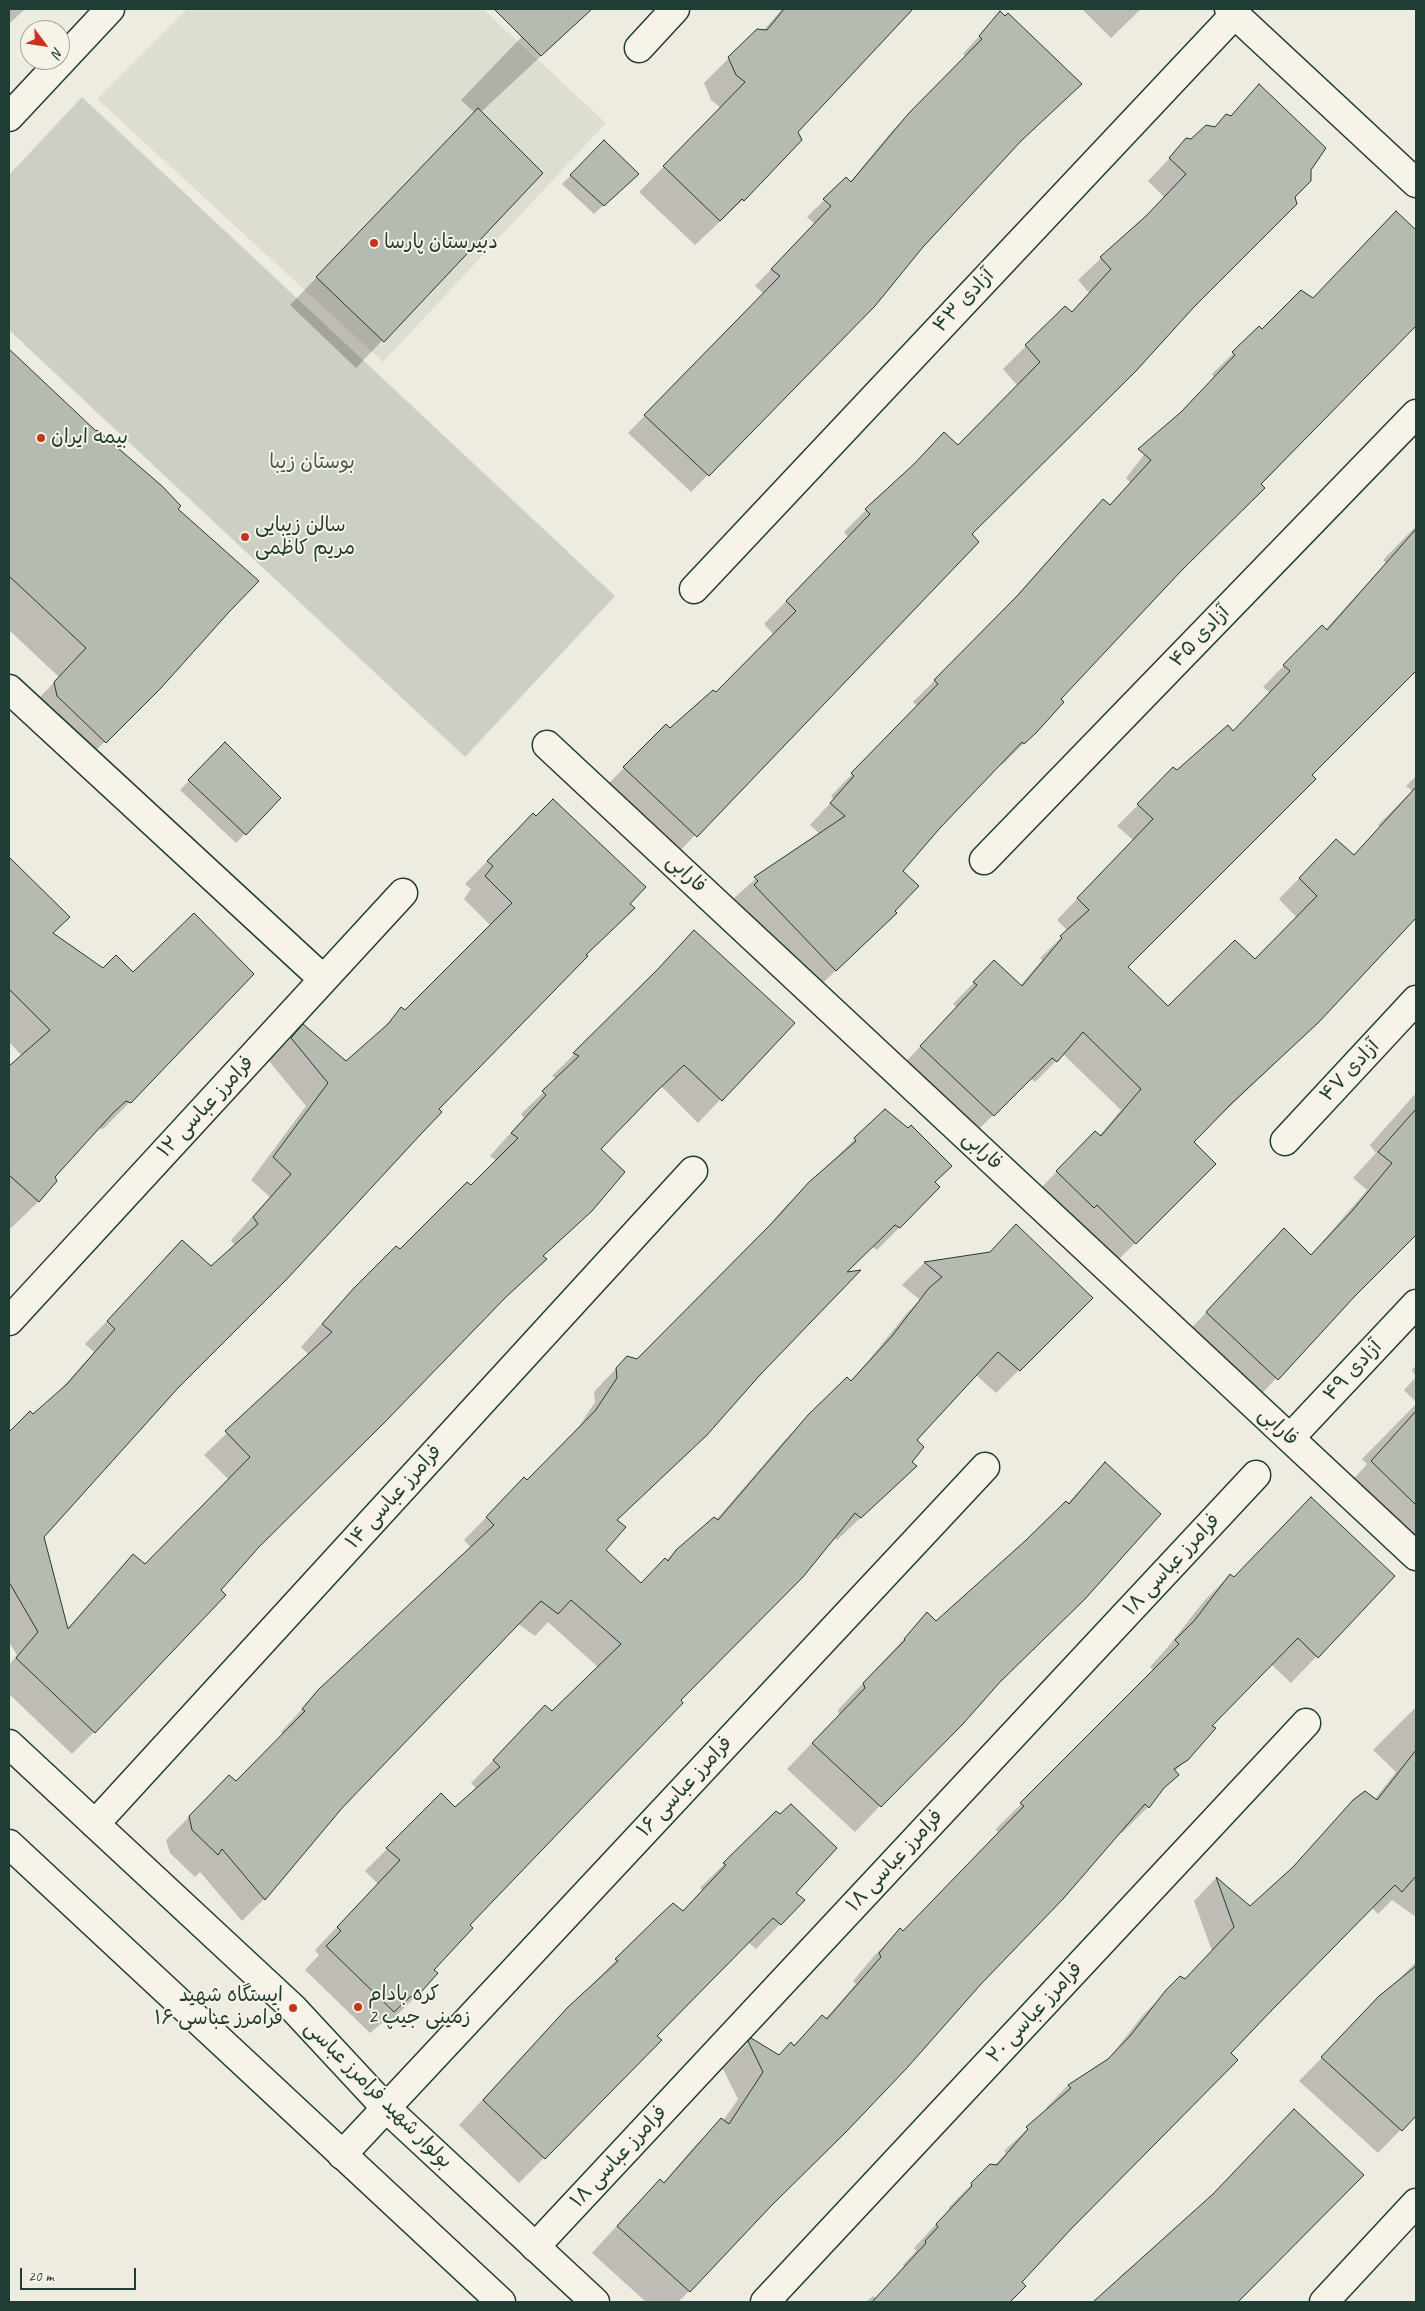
<!DOCTYPE html>
<html>
<head>
<meta charset="utf-8">
<style>
  body { margin:0 }
  #map { position:relative; width:1425px; height:2311px; overflow:hidden; background:#eeece1; font-family:Caveat,sans-serif }
  canvas { display:block }
  .frame { position:absolute; inset:0; border:10px solid #1f3d34; pointer-events:none }
  .north { position:absolute; left:20px; top:20px; width:50px; height:50px; box-sizing:border-box; background:#f7f3e8; border:1px solid #a1aaa0; border-radius:50%; rotate:121deg; font-size:14px; font-weight:700; line-height:20px; text-align:center; color:#1f3d34 }
  .north::after { content:''; display:block; margin:auto; width:18px; height:22px; background:#c8321e; clip-path:polygon(50% 0,100% 100%,50% 72%,0 100%) }
  .scale { position:absolute; left:20px; top:2268px; width:116px; height:22px; box-sizing:border-box; border:2px solid #1f3d34; border-top:0; padding-left:6px; font-size:15px; line-height:18px; white-space:nowrap; color:#1f3d34; -webkit-text-stroke:4px #f7f3e8; paint-order:stroke }
</style>
</head>
<body>
<div id="map">
<canvas width="1425" height="2311"></canvas>
<div class="frame"></div>
<div class="north">N</div>
<div class="scale">20 m</div>
</div>
<script>
const c = document.querySelector('canvas').getContext('2d');
c.lineJoin = 'round';
function fillPath(path, color) {
  c.fillStyle = color;
  c.fill(path, 'evenodd');
}
function shape(rows) {
  const path = new Path2D();
  for (const r of rows) {
    path.moveTo(r[0], r[1]);
    for (let i = 2; i < r.length; i += 2) path.lineTo(r[i], r[i + 1]);
  }
  return path;
}
function trace(path, color, width, dash) {
  c.strokeStyle = color;
  c.lineWidth = width;
  c.lineCap = dash ? 'butt' : 'round';
  c.setLineDash(dash || []);
  c.stroke(path);
}
function write(font, color, halo, rows, align = 'center') {
  c.font = font + ' Caveat,"Playpen Sans Arabic",sans-serif';
  c.lineWidth = 4;
  c.setLineDash([]);
  c.textBaseline = 'middle';
  c.strokeStyle = halo;
  c.fillStyle = color;
  for (const [text, x, y, turn = 0] of rows) {
    c.save();
    c.translate(x, y);
    c.rotate((+turn || 0) * Math.PI / 180);
    c.textAlign = isNaN(turn) ? turn : align;
    if (halo) c.strokeText(text, 0, 0);
    c.fillText(text, 0, 0);
    c.restore();
  }
}
const built = shape([
  [187,9,483,9,606,123,383,362,97,99]
]);
const green = shape([
  [82,97,615,596,465,757,9,330,9,175]
]);
const shadow = shape([
  [9,9,25,9,9,24],
  [517,9,586,9,539,58,481,112,541,173,356,368,290,305,475,113,461,100,533,25],
  [782,9,912,9,796,132,743,200,695,245,639,192,721,108,711,100,704,83,729,58,763,31],
  [1082,9,1141,9,1111,38],
  [1000,13,1080,84,1011,150,922,246,874,305,691,492,628,433,764,294,755,286,815,224,807,217,846,179,850,182,892,131,966,57,963,54],
  [1259,86,1309,170,970,534,977,542,673,858,602,790,666,726,670,729,716,694,774,635,764,624,848,537,844,532,866,510,958,446,1018,386,1003,369,1065,307,1071,313,1089,293,1078,280,1165,198,1148,181,1187,140,1192,140,1214,128,1226,116,1230,117],
  [604,142,628,182,594,214,562,184],
  [1396,212,1416,231,1416,324,1177,572,1060,699,1035,732,1002,765,1000,763,940,827,901,871,894,912,874,935,814,991,733,907,737,903,733,899,769,867,820,834,810,825,834,799,831,796,917,706,913,702,997,618,1082,522,1103,501,1109,506,1131,483,1126,478,1159,435,1214,377,1212,374,1259,328,1262,331,1313,299],
  [9,350,33,375,228,611,160,687,76,770,29,725,26,712,59,677,9,630],
  [1416,526,1416,669,1348,736,1127,967,1168,1008,1254,961,1297,918,1279,899,1315,862,1353,856,1380,827,1378,825,1412,791,1406,786,1416,776,1416,915,1318,1022,1193,1142,1215,1164,1114,1264,1036,1193,1074,1154,1099,1136,1121,1110,1063,1054,1035,1082,1030,1078,972,1136,900,1068,957,1007,953,1004,994,962,1020,986,1042,960,1040,958,1068,931,1057,920,1133,840,1117,826,1174,769,1177,772,1233,732,1270,693,1263,687,1301,648,1325,630,1386,563,1383,560],
  [225,744,279,798,236,843,180,790],
  [511,837,585,955,437,1109,177,1387,43,1537,67,1629,133,1556,145,1565,229,1480,204,1455,309,1355,301,1347,331,1313,396,1248,400,1251,497,1161,490,1156,524,1118,521,1114,557,1079,552,1076,638,991,694,931,793,1023,698,1123,661,1086,599,1149,568,1233,542,1257,545,1259,488,1313,257,1548,94,1732,72,1754,9,1694,9,1665,17,1655,9,1642,9,1439,54,1397,94,1352,85,1344,182,1242,211,1267,235,1246,231,1240,270,1197,251,1180,306,1106,269,1061,303,1026,346,1063,372,1040,401,1009,405,1012,491,926,464,899,471,889,465,884],
  [13,862,51,934,130,1102,103,1129,98,1128,53,1177,55,1180,38,1202,11,1228,9,1227,9,1089,20,1077,23,1057,9,1042,9,865],
  [1416,1093,1416,1234,1346,1304,1251,1405,1181,1339,1284,1230,1310,1256,1367,1190,1353,1178,1376,1153,1370,1145],
  [855,1139,933,1183,900,1227,877,1250,871,1246,844,1274,616,1520,604,1550,641,1584,677,1550,716,1520,785,1440,847,1378,850,1382,869,1360,907,1313,920,1300,902,1285,924,1263,988,1254,1016,1225,1091,1298,996,1393,976,1375,915,1440,892,1488,837,1540,834,1537,468,1925,413,1999,391,2021,388,2018,370,2033,305,1970,319,1955,315,1950,378,1884,365,1871,441,1795,455,1808,477,1789,471,1783,522,1730,552,1713,599,1668,548,1622,535,1636,517,1623,342,1806,264,1899,242,1921,200,1872,195,1877,170,1853,166,1840,206,1800,236,1783,283,1734,281,1732,319,1691,471,1548,464,1540,501,1502,527,1482,573,1436,595,1402,594,1392,604,1381,627,1358,637,1360,750,1247,786,1206],
  [1416,1366,1416,1377,1412,1370],
  [1416,1377,1416,1402,1404,1390],
  [1416,1404,1416,1545,1343,1491,1367,1464,1362,1459],
  [1105,1463,993,1687,855,1832,787,1769,839,1715,838,1710,927,1614,936,1622,1067,1504],
  [1230,1575,1233,1578,1393,1576,1291,1683,1271,1664,1210,1726,1187,1759,1174,1772,1148,1807,1122,1833,1120,1831,689,2291,678,2302,646,2302,592,2253,634,2207,660,2180,663,2183,695,2146,721,2120,723,2121,738,2099,723,2069,751,2040,778,2056,793,2046,822,2017,825,2019,856,1984,853,1981,874,1956,900,1930,903,1932,999,1832,995,1830,1154,1671,1150,1667,1167,1648,1204,1601],
  [1416,1707,1416,1917,1392,1900,1378,1914,1371,1907,1230,2053,1021,2282,1024,2286,1008,2302,866,2302,873,2296,876,2298,904,2267,903,2265,916,2251,914,2248,949,2210,949,2207,972,2184,994,2166,1006,2153,1004,2151,1048,2110,1046,2108,1068,2085,1106,2062,1143,2015,1180,1978,1184,1980,1212,1951,1194,1901,1216,1878,1250,1908,1281,1880,1354,1801,1374,1800,1396,1772,1373,1750],
  [776,1813,794,1893,780,1924,756,1949,748,1942,655,2037,660,2040,519,2183,459,2125,544,2033,660,1916,682,1912,702,1890,700,1888],
  [1416,1962,1416,2114,1378,2153,1299,2081],
  [1362,2175,1236,2302,1095,2302,1126,2271,1127,2273]
]);
const building = shape([
  [494,9,592,9,541,56,494,9],
  [784,9,913,9,798,132,802,140,744,201,742,199,720,221,663,166,745,82,736,75,728,57,757,29,767,30,784,9],
  [1000,11,1005,16,1008,13,1082,84,1021,141,923,247,875,306,709,476,644,415,780,276,771,269,831,206,823,199,846,177,851,182,909,113,982,39,979,36,1000,11],
  [1259,84,1326,148,1311,170,1311,181,1295,197,1297,204,1194,307,1136,371,972,534,979,542,697,837,623,767,666,724,670,728,713,690,716,692,796,611,786,601,870,514,865,509,914,464,944,432,958,445,1040,362,1025,345,1065,306,1072,312,1111,269,1100,257,1146,216,1186,174,1169,158,1186,138,1191,139,1206,125,1215,127,1226,114,1231,116,1259,84],
  [478,108,543,173,384,342,316,277,478,108],
  [604,140,639,174,604,206,570,175,604,140],
  [1396,211,1416,230,1416,326,1261,484,1265,488,1182,570,1061,699,1064,702,1036,733,1024,744,1022,742,940,828,903,871,919,886,895,911,897,913,836,971,754,885,758,881,754,877,845,816,830,803,854,776,851,773,938,684,934,680,1018,595,1103,499,1110,505,1151,460,1138,449,1181,412,1235,355,1232,352,1259,326,1262,329,1301,290,1313,298,1396,211],
  [9,349,96,431,97,430,162,486,181,506,178,509,259,581,229,612,161,688,106,743,57,696,54,682,86,648,9,576,9,349],
  [1416,529,1416,671,1312,775,1316,779,1128,967,1168,1006,1235,940,1255,959,1317,896,1299,878,1336,839,1354,855,1416,787,1416,918,1319,1022,1232,1103,1194,1142,1216,1164,1136,1244,1097,1205,1094,1208,1056,1171,1095,1131,1101,1136,1141,1089,1083,1032,1057,1062,1052,1058,994,1116,920,1046,977,985,973,982,994,960,1022,986,1062,938,1060,936,1089,910,1077,898,1153,819,1137,804,1173,767,1177,770,1228,725,1233,731,1290,671,1283,665,1322,625,1327,630,1416,529],
  [225,742,281,798,246,835,188,780,225,742],
  [553,799,646,887,630,904,635,908,586,955,588,956,439,1109,442,1112,421,1134,287,1279,178,1388,44,1537,68,1629,133,1554,145,1564,250,1457,225,1431,332,1332,322,1324,353,1289,396,1246,400,1249,467,1182,471,1185,518,1138,511,1133,546,1095,542,1091,579,1056,573,1053,657,970,694,930,795,1023,722,1101,684,1065,656,1092,601,1149,625,1172,592,1211,543,1256,547,1259,505,1298,384,1423,259,1547,221,1590,226,1595,95,1733,16,1658,38,1632,9,1582,9,1432,30,1411,33,1414,67,1384,115,1329,107,1321,182,1240,211,1266,258,1224,253,1217,291,1174,273,1157,328,1083,291,1038,303,1024,346,1061,388,1024,401,1007,405,1010,512,903,485,876,493,866,487,861,533,813,536,816,553,799],
  [9,857,70,917,53,933,103,968,116,955,133,972,194,913,254,974,131,1103,126,1101,113,1113,55,1177,57,1181,39,1202,9,1175,9,1066,50,1030,9,989,9,857],
  [885,1109,908,1128,911,1125,952,1166,935,1182,940,1187,900,1228,895,1225,847,1272,861,1270,760,1375,707,1435,617,1520,626,1527,606,1550,641,1583,665,1558,668,1561,676,1550,714,1517,718,1520,808,1415,847,1377,851,1381,892,1336,929,1288,942,1277,924,1262,990,1252,1016,1224,1093,1298,1020,1371,998,1352,917,1440,924,1447,912,1462,917,1466,861,1518,855,1513,803,1577,681,1700,683,1703,470,1925,473,1928,434,1970,438,1973,414,2000,411,1996,394,2012,326,1946,341,1931,337,1927,400,1860,386,1848,441,1793,455,1807,500,1767,493,1760,545,1705,552,1711,621,1644,571,1600,558,1614,541,1601,343,1807,265,1900,222,1849,218,1855,192,1830,189,1816,229,1775,236,1781,305,1711,302,1709,318,1690,494,1525,486,1517,524,1477,527,1480,595,1411,617,1378,616,1368,627,1356,637,1359,772,1223,809,1182,856,1141,854,1138,885,1109],
  [1416,1109,1416,1235,1355,1296,1278,1380,1206,1312,1284,1228,1311,1255,1352,1211,1392,1163,1378,1152,1416,1109],
  [1416,1411,1416,1505,1371,1461,1416,1411],
  [1105,1462,1161,1514,1085,1599,1000,1682,962,1725,881,1807,812,1743,865,1688,863,1683,905,1640,904,1639,927,1612,936,1621,1025,1541,1066,1501,1069,1504,1105,1462],
  [1311,1497,1395,1576,1318,1658,1298,1638,1212,1726,1216,1728,1188,1760,1174,1769,1179,1775,1164,1788,1149,1808,1145,1804,1063,1899,982,1983,906,2069,846,2132,772,2205,690,2292,617,2226,660,2179,664,2183,721,2118,729,2124,763,2072,748,2041,751,2038,779,2055,791,2042,794,2046,822,2015,827,2019,881,1957,879,1953,900,1928,903,1931,1024,1806,1020,1803,1179,1644,1175,1640,1194,1621,1230,1574,1234,1577,1311,1497],
  [1416,1750,1416,1876,1402,1892,1395,1885,1271,2011,1231,2053,1238,2060,1072,2228,1022,2282,1026,2286,1010,2302,872,2302,926,2243,925,2241,938,2227,936,2224,972,2186,971,2183,990,2164,997,2165,1028,2129,1026,2127,1071,2088,1068,2085,1108,2059,1130,2036,1166,1990,1180,1976,1185,1979,1234,1927,1216,1877,1250,1906,1293,1867,1353,1800,1365,1791,1377,1800,1416,1750],
  [791,1804,837,1848,796,1893,805,1900,781,1925,773,1918,657,2036,662,2040,545,2159,483,2100,568,2007,618,1961,615,1959,659,1916,673,1903,683,1911,726,1865,723,1863,776,1811,780,1814,791,1804],
  [1416,1966,1416,2116,1402,2131,1321,2057,1379,1996,1416,1966],
  [1294,2109,1364,2175,1238,2302,1093,2302,1213,2194,1294,2109]
]);
const minor = shape([
  [1229,9,1416,183],
  [639,48,675,9],
  [9,117,110,9],
  [694,589,1235,14],
  [9,689,323,979],
  [547,745,1416,1556],
  [984,860,1416,414],
  [1285,1141,1416,1000],
  [9,1321,403,893],
  [1290,1438,1416,1304],
  [95,1824,693,1171],
  [342,2155,985,1467],
  [535,2247,1256,1475],
  [765,2302,1306,1723],
  [1324,2302,1416,2203]
]);
const secondary = shape([
  [9,1744,293,2008,385,2107,595,2302],
  [9,1844,501,2302]
]);
const markers = [
  [374,243,5,"#c8321e"],
  [41,438,5,"#c8321e"],
  [245,537,5,"#c8321e"],
  [358,2007,5,"#c8321e"],
  [293,2008,5,"#c8321e"]
];
const poiNames = [
  ["دبیرستان پارسا",384,243],
  ["بیمه ایران",51,438],
  ["سالن زیبایی",255,526],
  ["مریم کاظمی",255,549],
  ["کره بادام",368,1995],
  ["زمینی جیپ 2",368,2018],
  ["ایستگاه شهید",283,1996,"right"],
  ["فرامرز عباسی ۱۶",283,2019,"right"]
];
const streetNames = [
  ["۴۳ آزادی",964,301,-47],
  ["۴۵ آزادی",1200,637,-46],
  ["فارابی",686,874,43],
  ["۴۷ آزادی",1350,1071,-47],
  ["فرامرز عباسی ۱۲",206,1107,-47],
  ["فارابی",982,1151,43],
  ["۴۹ آزادی",1353,1371,-47],
  ["فارابی",1278,1427,43],
  ["فرامرز عباسی ۱۴",394,1497,-48],
  ["فرامرز عباسی ۱۸",1172,1565,-47],
  ["فرامرز عباسی ۱۶",685,1787,-47],
  ["فرامرز عباسی ۱۸",895,1861,-47],
  ["فرامرز عباسی ۲۰",1035,2013,-47],
  ["بولوار شهید فرامرز عباسی",378,2095,45],
  ["فرامرز عباسی ۱۸",619,2157,-47]
];
const parkNames = [
  ["بوستان زیبا",312,463]
];
fillPath(built, '#ddddd2');
fillPath(green, '#cccfc4');
fillPath(shadow, '#0003');
fillPath(building, '#b5bbb0');
trace(building, '#1f3d34', 1);
trace(minor, '#1f3d34', 31);
trace(secondary, '#1f3d34', 31);
trace(minor, '#f7f3e8', 28);
trace(secondary, '#f7f3e8', 28);
for (const [x, y, r, color] of markers) {
  const dot = new Path2D();
  dot.arc(x, y, r, 0, 2 * Math.PI);
  c.fillStyle = color;
  c.fill(dot);
  trace(dot, '#f7f3e8', 2);
}
write('20px', '#1f3d34', '#f7f3e8', poiNames, 'left');
write('20px', '#1f3d34', '#f7f3e8', streetNames);
write('20px', '#425a51', '#f7f3e8', parkNames);
</script>
</body>
</html>
